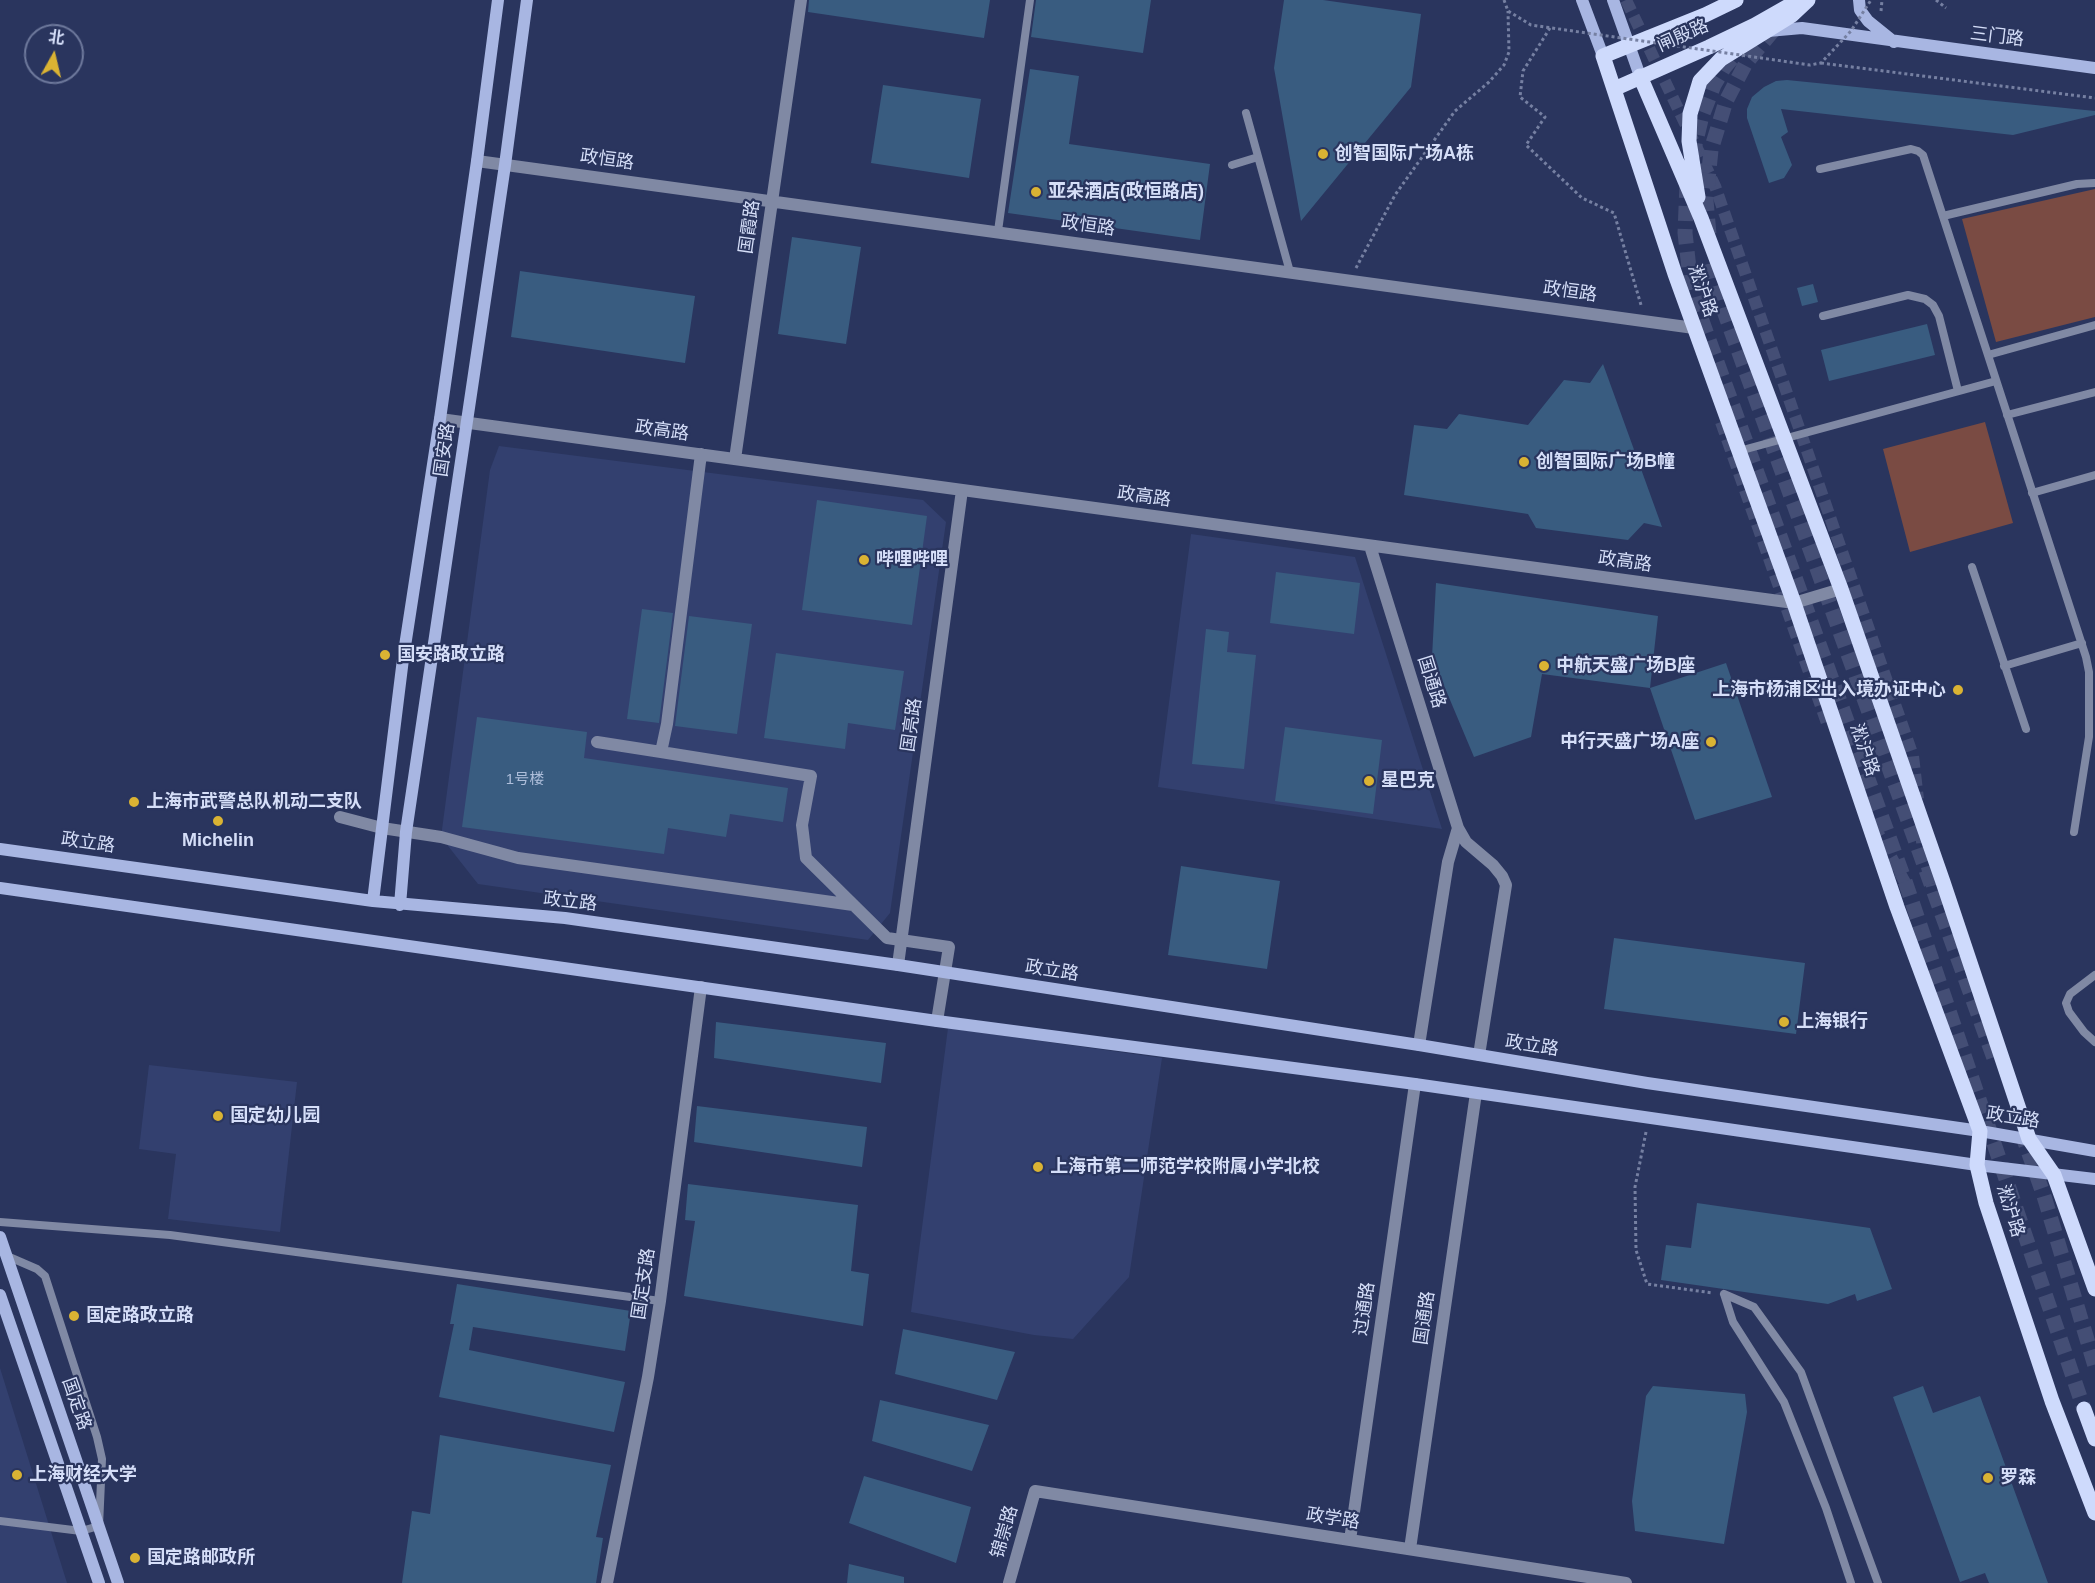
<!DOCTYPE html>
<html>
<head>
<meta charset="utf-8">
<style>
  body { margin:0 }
  #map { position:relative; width:2095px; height:1583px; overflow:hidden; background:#2a355e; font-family:Helvetica,"Noto Sans SC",sans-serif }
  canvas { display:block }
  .north { position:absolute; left:24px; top:24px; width:60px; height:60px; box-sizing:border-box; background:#2a355e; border:2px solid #6e799c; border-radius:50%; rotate:8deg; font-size:16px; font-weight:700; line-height:24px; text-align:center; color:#d5def8 }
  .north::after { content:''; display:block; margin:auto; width:21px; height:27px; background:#dab333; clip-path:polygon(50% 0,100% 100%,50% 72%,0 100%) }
</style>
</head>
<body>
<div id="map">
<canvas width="2095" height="1583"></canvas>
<div class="north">北</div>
</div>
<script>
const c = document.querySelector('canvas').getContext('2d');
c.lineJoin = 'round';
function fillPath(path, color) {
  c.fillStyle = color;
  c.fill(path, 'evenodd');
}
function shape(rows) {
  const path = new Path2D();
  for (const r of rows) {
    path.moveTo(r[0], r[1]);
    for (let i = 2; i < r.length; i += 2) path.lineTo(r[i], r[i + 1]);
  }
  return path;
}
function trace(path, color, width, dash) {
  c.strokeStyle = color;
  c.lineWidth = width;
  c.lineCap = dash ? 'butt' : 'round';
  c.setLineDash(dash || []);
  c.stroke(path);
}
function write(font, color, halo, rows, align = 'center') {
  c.font = font + ' Helvetica,"Noto Sans SC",sans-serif';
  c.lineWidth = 4.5;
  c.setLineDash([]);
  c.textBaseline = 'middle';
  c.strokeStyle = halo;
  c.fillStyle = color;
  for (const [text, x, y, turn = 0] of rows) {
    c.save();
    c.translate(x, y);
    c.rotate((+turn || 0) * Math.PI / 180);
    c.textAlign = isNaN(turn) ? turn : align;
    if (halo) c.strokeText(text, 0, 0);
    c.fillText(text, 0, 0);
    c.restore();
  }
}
const built = shape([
  [499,446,923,500,946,522,890,913,868,940,478,884,441,837,490,470],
  [1191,534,1355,557,1442,829,1158,787],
  [948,1028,1162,1058,1129,1277,1073,1339,1034,1335,911,1312],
  [149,1065,297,1082,280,1232,168,1219,176,1154,139,1149],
  [0,1368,67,1583,0,1583]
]);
const green = shape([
  [2095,189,2095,317,1996,342,1962,219],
  [1985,422,2013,523,1910,552,1883,449]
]);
const building = shape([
  [809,0,990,0,984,38,808,12],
  [1036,0,1151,0,1143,53,1031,37],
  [1284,0,1323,0,1421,14,1411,87,1301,221,1274,68],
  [1030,69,1079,76,1069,144,1210,164,1200,240,1008,213],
  [1787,80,2095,111,2095,115,2013,135,1781,109,1788,132,1781,137,1792,165,1784,178,1769,183,1747,118,1747,109,1752,97,1764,87,1776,81],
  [883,85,981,99,969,178,871,163],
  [792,237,861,247,846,344,778,334],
  [520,271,695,296,685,363,511,337],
  [1813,284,1818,302,1802,306,1797,288],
  [1927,324,1935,355,1829,381,1821,350],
  [1603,364,1662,527,1644,523,1628,540,1536,528,1528,514,1404,495,1414,425,1447,429,1459,414,1528,425,1564,380,1590,383],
  [817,500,927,516,912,625,802,610],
  [1276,572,1360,583,1354,634,1270,623],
  [1436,583,1658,616,1650,688,1542,674,1531,737,1474,757,1432,657],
  [642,609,673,613,659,723,627,719],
  [689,616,752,624,737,734,675,726],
  [1206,629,1229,632,1227,652,1256,655,1244,769,1192,764],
  [776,653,904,671,895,730,848,723,845,749,764,738],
  [1726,663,1772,797,1695,820,1650,688],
  [477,717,587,732,584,758,788,788,783,822,730,814,726,837,668,828,664,854,462,827],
  [1285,727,1382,740,1373,814,1275,801],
  [1181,866,1280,881,1267,969,1168,955],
  [1614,938,1805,963,1796,1034,1604,1009],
  [716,1022,886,1043,881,1083,714,1058],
  [697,1106,867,1127,862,1167,694,1142],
  [688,1184,858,1205,851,1271,869,1274,863,1326,684,1296,695,1221,685,1220],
  [1697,1203,1870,1228,1892,1289,1857,1301,1855,1294,1828,1304,1661,1280,1666,1245,1691,1248],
  [457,1284,631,1311,625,1351,473,1327,469,1350,625,1382,614,1432,439,1397,454,1324,450,1324],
  [903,1329,1015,1352,997,1400,895,1374],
  [1653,1386,1745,1394,1747,1412,1724,1544,1635,1531,1632,1501,1646,1396],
  [1923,1386,1933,1413,1980,1396,2048,1583,1989,1583,1985,1573,1960,1582,1893,1397],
  [880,1400,989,1425,972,1471,872,1441],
  [440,1435,611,1465,596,1537,603,1538,596,1583,402,1583,412,1511,430,1514],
  [864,1476,971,1507,956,1563,849,1523],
  [849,1564,904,1577,904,1583,847,1583]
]);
const secondaryTunnel = shape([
  [1626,0,1715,186,1913,756,1918,799],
  [1721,422,1828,726],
  [1874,826,1906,884],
  [1921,831,1923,852,1932,886]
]);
const primaryTunnel = shape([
  [1692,157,1702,116,1714,85,1724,68,1740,49],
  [1687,183,1685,233,1690,277,1701,318,1906,884,2084,1409],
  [1709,234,1706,200,1711,150,1726,101,1746,63,1776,27],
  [1712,263,1724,311,1995,1061],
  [2021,1131,2044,1196,2095,1366]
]);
const path = shape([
  [1936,0,1946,8],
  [1881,11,1882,0],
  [1550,28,1523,71,1520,97,1545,117,1526,145,1582,198,1614,213,1641,305],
  [1821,63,2095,98],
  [1356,268,1395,195,1455,111,1489,82,1504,65,1509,52,1508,11],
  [1646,1132,1635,1187,1636,1250,1647,1284,1713,1293]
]);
const lane = shape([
  [1246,113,1290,272],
  [1232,165,1258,157],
  [1820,169,1911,149,1918,151,1923,155,2086,657,2089,672,2089,737,2074,832],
  [1943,216,2077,184,2095,183],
  [998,231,1030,0],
  [1823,316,1908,295,1925,299,1933,305,1939,316,1958,391],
  [1988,355,2095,325],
  [2007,415,2095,392],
  [1739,451,1996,381],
  [2032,493,2095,475],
  [1972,567,2026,729],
  [2004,666,2082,643],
  [2095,975,2070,994,2066,1003,2069,1012,2084,1032,2095,1042],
  [0,1222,170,1235,660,1301],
  [1724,1294,1754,1307,1801,1372,1878,1583],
  [1724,1294,1733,1322,1784,1402,1826,1508,1851,1583],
  [0,1521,81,1531,99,1526,102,1459,97,1437,45,1276,37,1269,7,1256]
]);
const street = shape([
  [477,161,1694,328],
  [440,419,1794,603,1841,589],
  [701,454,667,724,661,752,811,776,802,825,806,858,887,938,949,947,937,1021],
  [735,459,801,0],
  [1370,546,1458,828,1466,842,1493,865,1502,876,1506,885,1479,1055],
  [597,742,661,752],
  [340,817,382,828,441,837,518,858,853,905],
  [898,965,962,490],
  [1419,1045,1448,862,1458,828],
  [1350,1540,1415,1084],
  [1410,1549,1476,1093],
  [607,1583,648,1377,660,1301,701,987],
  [1009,1583,1035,1491,1626,1583]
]);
const secondary = shape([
  [1582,0,1603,56],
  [1613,0,1640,76],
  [1859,0,1860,10,1868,21,1894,42],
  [1768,31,1802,28,2095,68],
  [0,849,373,901,565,918,898,965,1419,1045,1647,1083,1980,1131,2095,1151],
  [0,888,937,1021,1415,1084,1977,1165,2095,1179],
  [373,901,403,659,440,419,477,161,498,0],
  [400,905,406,832,505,165,527,0],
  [0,1237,118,1583],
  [0,1295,99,1583]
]);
const primary = shape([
  [1736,0,1705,15,1603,56,1675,274,1794,603,1897,907,1980,1131,1977,1165,1986,1203,2052,1401,2095,1513],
  [1640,76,1701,218,1841,589,1943,882,2029,1139,2054,1175,2095,1289],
  [1614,89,1709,47,1755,25,1799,0],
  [1698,197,1689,141,1690,114,1700,81,1721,59,1792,15,1808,0],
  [2084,1409,2095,1439]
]);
const pathBridge = shape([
  [1504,0,1508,11,1531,25,1810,65,1821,63,1851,31,1871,0]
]);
const markers = [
  [1323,154,6,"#dab333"],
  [1036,192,6,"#dab333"],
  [1524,462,6,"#dab333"],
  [864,560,6,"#dab333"],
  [385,655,6,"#dab333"],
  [1544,666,6,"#dab333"],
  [1958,690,6,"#dab333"],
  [1711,742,6,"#dab333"],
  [1369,781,6,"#dab333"],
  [134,802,6,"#dab333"],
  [218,821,6,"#dab333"],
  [1784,1022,6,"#dab333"],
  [218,1116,6,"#dab333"],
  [1038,1167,6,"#dab333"],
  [74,1316,6,"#dab333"],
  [17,1475,6,"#dab333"],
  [1988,1478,6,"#dab333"],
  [135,1558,6,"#dab333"]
];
const numberNames = [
  ["1号楼",525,780]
];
const streetNames = [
  ["闸殷路",1683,36,-24],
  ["三门路",1997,37,7],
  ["政恒路",607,160,8],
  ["政恒路",1088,226,8],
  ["国霞路",750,227,-82],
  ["淞沪路",1702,291,71],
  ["政恒路",1570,292,8],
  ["政高路",662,431,8],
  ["国安路",445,450,-82],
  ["政高路",1144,497,8],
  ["政高路",1625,562,8],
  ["国通路",1431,682,73],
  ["国亮路",912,725,-82],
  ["淞沪路",1864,750,71],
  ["政立路",88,843,8],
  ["政立路",570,902,6],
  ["政立路",1052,971,9],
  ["政立路",1532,1046,9],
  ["政立路",2013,1118,9],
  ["淞沪路",2010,1211,73],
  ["国定支路",644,1284,-82],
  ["过通路",1365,1309,-82],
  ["国通路",1425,1318,-82],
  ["国定路",76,1404,71],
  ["政学路",1333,1519,9],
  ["锦崇路",1005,1532,-74]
];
const poiNames = [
  ["创智国际广场A栋",1335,154],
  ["亚朵酒店(政恒路店)",1048,192],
  ["创智国际广场B幢",1536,462],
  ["哔哩哔哩",876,560],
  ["国安路政立路",397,655],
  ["中航天盛广场B座",1556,666],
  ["上海市杨浦区出入境办证中心",1946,690,"right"],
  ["中行天盛广场A座",1699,742,"right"],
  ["星巴克",1381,781],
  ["上海市武警总队机动二支队",146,802],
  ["Michelin",218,841,"center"],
  ["上海银行",1796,1022],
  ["国定幼儿园",230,1116],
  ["上海市第二师范学校附属小学北校",1050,1167],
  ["国定路政立路",86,1316],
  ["上海财经大学",29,1475],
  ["罗森",2000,1478],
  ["国定路邮政所",147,1558]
];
fillPath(built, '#33406f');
fillPath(green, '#7a4b43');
fillPath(building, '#395c80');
trace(secondaryTunnel, '#444e75', 12, [12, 6]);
trace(primaryTunnel, '#444e75', 15, [15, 8]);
trace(path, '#7680a2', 3, [3, 3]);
trace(lane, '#8089a4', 8);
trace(street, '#8089a4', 12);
trace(secondary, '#a8b6e2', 12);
trace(primary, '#cedafc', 15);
trace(pathBridge, '#7680a2', 3, [3, 3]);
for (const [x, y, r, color] of markers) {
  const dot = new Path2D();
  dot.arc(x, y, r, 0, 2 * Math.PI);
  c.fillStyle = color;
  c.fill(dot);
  trace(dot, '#2a355e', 2);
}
write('15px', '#aebeda', null, numberNames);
write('18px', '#d5def8', '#2a355e', streetNames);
write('bold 18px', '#d5def8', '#2a355e', poiNames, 'left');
</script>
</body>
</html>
